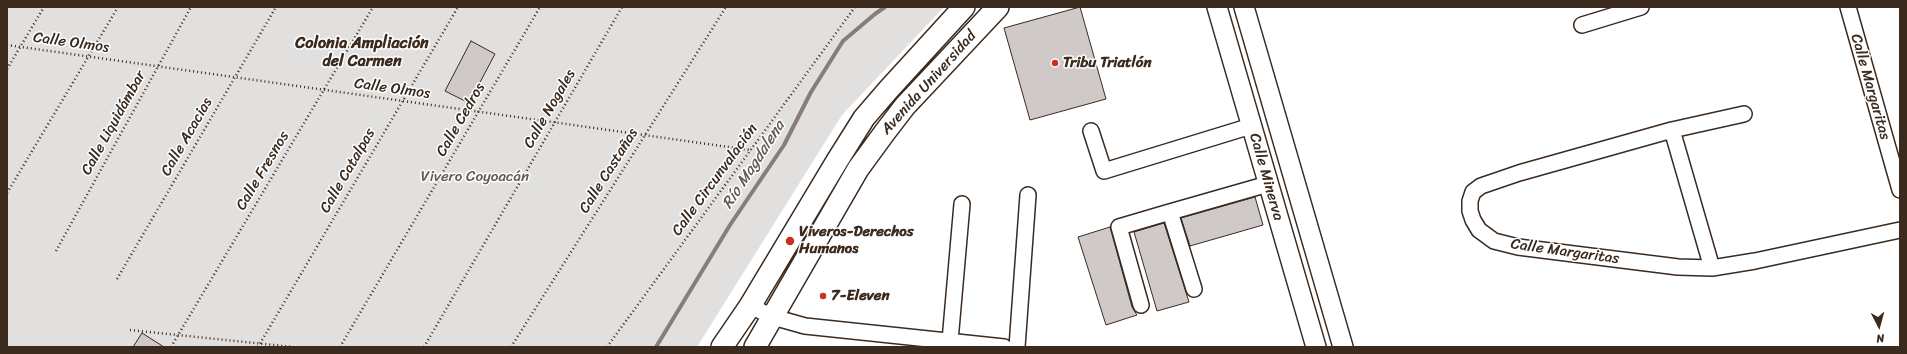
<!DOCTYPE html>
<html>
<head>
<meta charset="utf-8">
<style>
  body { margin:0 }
  #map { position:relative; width:1907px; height:354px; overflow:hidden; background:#fff; font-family:Sriracha,sans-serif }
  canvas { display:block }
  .frame { position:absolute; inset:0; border:8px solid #3b2a1e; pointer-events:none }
  .north { position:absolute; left:1859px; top:306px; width:40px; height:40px; -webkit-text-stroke:3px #fff; paint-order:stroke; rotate:174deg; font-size:11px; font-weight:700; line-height:16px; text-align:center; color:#3b2a1e }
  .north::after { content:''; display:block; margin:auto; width:14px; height:18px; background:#3b2a1e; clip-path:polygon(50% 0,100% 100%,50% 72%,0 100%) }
</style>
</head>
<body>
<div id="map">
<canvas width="1907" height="354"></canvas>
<div class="frame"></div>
<div class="north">N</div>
</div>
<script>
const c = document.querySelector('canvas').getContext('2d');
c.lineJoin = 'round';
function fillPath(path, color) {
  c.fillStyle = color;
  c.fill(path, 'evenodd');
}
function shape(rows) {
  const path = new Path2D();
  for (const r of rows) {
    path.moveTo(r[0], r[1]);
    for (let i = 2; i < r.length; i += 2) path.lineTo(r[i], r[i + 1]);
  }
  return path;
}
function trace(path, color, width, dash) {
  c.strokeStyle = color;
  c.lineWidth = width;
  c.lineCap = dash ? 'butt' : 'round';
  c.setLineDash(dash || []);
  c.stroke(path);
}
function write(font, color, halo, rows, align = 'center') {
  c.font = font + ' Sriracha,sans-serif';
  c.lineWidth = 3;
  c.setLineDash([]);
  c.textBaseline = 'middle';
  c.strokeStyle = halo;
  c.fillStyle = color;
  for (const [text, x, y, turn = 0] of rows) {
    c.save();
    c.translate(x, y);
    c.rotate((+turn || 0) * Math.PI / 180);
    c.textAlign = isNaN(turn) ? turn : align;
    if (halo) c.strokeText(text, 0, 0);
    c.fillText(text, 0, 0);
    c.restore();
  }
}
const green = shape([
  [7,7,944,7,842,115,697,347,7,347]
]);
const stream = shape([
  [656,347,730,225,784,145,811,92,843,41,875,14,885,7]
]);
const building = shape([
  [1080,7,1106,99,1030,120,1004,28,1080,7],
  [471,41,495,54,469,103,445,91,471,41],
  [1255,197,1263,225,1190,246,1181,218,1255,197],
  [1164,223,1189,302,1157,311,1134,232,1164,223],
  [1110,227,1132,307,1137,315,1106,325,1078,237,1110,227],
  [142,333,164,347,133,347,142,333]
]);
const path = shape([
  [7,45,750,150],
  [7,69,44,7],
  [7,193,118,7],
  [56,251,191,7],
  [117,279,276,7],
  [130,330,293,347],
  [171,347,373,7],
  [258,347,458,7],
  [340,347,540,7],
  [424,347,622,7],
  [511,347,726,7],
  [607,347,855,7]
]);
const minor = shape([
  [1848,7,1900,190],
  [1582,25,1641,7],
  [1744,114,1672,130,1519,173,1481,186,1473,192,1470,201,1470,211,1473,220,1479,230,1494,241,1518,247,1678,267,1712,268,1755,261,1900,230],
  [1672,130,1712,268],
  [1091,131,1104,171,1251,126],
  [1194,289,1170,212,1268,184],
  [1141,305,1119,227,1170,212],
  [750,306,773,317,805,326,1004,347],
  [950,341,962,204],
  [1017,347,1028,195]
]);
const tertiary = shape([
  [1217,7,1316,347],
  [1244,7,1343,347]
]);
const secondary = shape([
  [722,347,750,306,837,161,864,118,889,89,964,7],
  [755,347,858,169,885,132,905,106,998,7]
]);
const markers = [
  [1055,63,4,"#c8321e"],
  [790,241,5,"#c8321e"],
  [823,296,4,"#c8321e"]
];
const streetNames = [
  ["Calle Olmos",71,43,8],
  ["Avenida Universidad",929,83,-48],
  ["Calle Margaritas",1870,87,74],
  ["Calle Olmos",392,89,8],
  ["Calle Nogales",550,109,-60],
  ["Calle Cedros",461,120,-60],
  ["Calle Liquidámbar",114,123,-61],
  ["Calle Acacias",187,137,-60],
  ["Calle Fresnos",263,171,-59],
  ["Calle Catalpas",348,171,-60],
  ["Calle Castañas",609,171,-58],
  ["Calle Minerva",1266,177,74],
  ["Calle Circunvalación",715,180,-54],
  ["Calle Margaritas",1565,252,8]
];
const poiNames = [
  ["Tribu Triatlón",1063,63],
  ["Viveros-Derechos",799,232],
  ["Humanos",799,249],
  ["7-Eleven",831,296]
];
const parkNames = [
  ["Vivero Coyoacán",475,177]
];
const neighbourhoodNames = [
  ["Colonia Ampliación",362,44],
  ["del Carmen",362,62]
];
const waterNames = [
  ["Río Magdalena",754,165,-57]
];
fillPath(green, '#e2e0de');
trace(stream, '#887e77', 4);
fillPath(building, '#cfcac7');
trace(building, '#3b2a1e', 1);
trace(minor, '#3b2a1e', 18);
trace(tertiary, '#3b2a1e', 22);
trace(secondary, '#3b2a1e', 24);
trace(path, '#3b2a1e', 2.5, [1, 3]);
trace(minor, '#fff', 15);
trace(tertiary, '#fff', 19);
trace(secondary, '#fff', 21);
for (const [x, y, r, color] of markers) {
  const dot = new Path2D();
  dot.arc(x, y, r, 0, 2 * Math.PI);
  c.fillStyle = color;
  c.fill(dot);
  trace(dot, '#fff', 1.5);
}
write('15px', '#3b2a1e', '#fff', streetNames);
write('bold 15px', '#3b2a1e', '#fff', poiNames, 'left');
write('15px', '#65584e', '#fff', parkNames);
write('bold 16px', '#3b2a1e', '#fff', neighbourhoodNames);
write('italic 16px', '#685b52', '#fff', waterNames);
</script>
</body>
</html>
